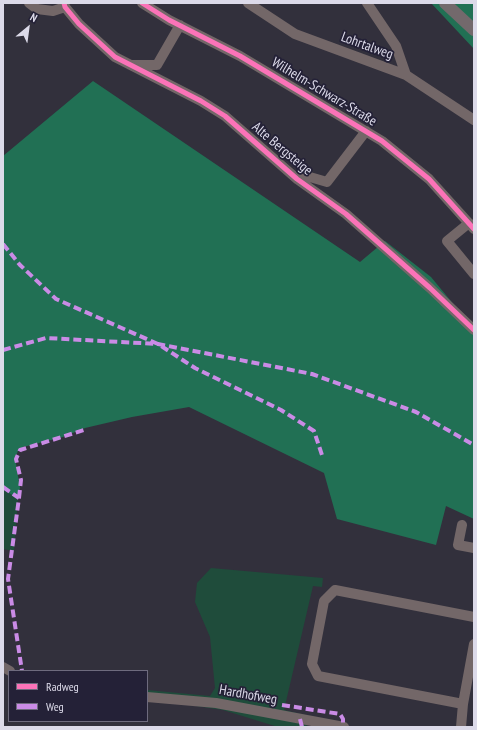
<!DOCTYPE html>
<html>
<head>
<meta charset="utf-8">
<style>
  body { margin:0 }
  #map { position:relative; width:477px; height:730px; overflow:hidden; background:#32303c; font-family:"PT Sans Narrow",sans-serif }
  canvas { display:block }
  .frame { position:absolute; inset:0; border:4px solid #dcdae9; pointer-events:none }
  .legend { position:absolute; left:8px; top:670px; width:140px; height:52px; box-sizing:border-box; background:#242137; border:1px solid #6e6b7e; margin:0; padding:5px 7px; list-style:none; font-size:12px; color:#dcdae9 }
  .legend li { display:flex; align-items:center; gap:8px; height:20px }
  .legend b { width:20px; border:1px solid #6e6b7e }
  .north { position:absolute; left:8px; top:8px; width:40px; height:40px; -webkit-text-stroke:3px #242137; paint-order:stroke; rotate:29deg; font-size:11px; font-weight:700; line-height:16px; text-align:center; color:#dcdae9 }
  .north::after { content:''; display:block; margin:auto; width:14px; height:18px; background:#dcdae9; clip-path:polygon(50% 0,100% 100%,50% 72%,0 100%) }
</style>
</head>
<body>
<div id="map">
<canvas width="477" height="730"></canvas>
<div class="frame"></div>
<ul class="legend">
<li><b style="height:5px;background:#fb73b8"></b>Radweg</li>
<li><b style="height:5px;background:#ca8be6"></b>Weg</li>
</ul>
<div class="north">N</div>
</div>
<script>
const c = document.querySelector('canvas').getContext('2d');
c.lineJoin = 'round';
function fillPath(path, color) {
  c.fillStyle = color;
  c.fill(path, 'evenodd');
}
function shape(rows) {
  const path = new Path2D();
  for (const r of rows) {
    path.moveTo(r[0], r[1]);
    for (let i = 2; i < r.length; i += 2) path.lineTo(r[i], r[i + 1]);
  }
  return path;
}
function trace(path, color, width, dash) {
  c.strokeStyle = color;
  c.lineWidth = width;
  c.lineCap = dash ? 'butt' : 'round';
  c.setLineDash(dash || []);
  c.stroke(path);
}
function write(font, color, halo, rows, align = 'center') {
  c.font = font + ' "PT Sans Narrow",sans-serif';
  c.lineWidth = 3.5;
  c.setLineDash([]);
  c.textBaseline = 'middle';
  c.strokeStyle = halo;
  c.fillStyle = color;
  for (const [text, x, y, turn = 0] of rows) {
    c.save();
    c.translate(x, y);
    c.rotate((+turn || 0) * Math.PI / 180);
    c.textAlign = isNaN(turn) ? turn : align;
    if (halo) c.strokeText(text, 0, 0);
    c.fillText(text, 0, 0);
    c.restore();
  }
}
const green = shape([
  [3,489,18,499,14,551,3,549],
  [211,568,323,578,322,587,313,586,284,710,310,716,306,727,278,727,223,710,176,703,147,701,147,690,210,696,215,688,210,637,195,602,197,583]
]);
const forest = shape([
  [431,3,474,3,474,49],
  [93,81,360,262,385,241,431,277,474,329,474,519,446,506,436,545,337,519,324,473,189,407,132,417,85,428,63,437,23,447,18,451,15,458,20,488,18,499,3,489,3,156]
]);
const minor = shape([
  [29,3,37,9,53,11,65,7],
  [64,3,65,7,79,24,115,57,201,101,225,116,297,179,346,214,430,288,474,330],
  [142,3,169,20,240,56,382,141,429,179,474,229],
  [248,3,295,34,406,75,474,120],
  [367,3,396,46,406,75],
  [130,65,157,65,180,25],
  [297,179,303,175,327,182,366,131],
  [469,223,447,241,474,274],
  [462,525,458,545,474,548],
  [3,667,10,671],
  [147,697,216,703,344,727],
  [463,704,318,676,312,664,324,601,335,590,474,617],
  [461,727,463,704,474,644]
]);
const major = shape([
  [445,3,474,30]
]);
const quiet = shape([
  [3,244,20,265,56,299,158,344,195,368,281,410,314,431,323,458],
  [3,350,46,338,158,344,312,374,416,412,474,445],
  [3,487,19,498,8,579,22,671],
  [19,498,21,480,16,459,20,450,84,430],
  [282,705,340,714,343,719,343,727],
  [300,719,302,727]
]);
const cycleway = shape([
  [64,3,65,7,79,24,115,57,201,101,225,116,297,179,346,214,430,288,474,330],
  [142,3,169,20,240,56,382,141,429,179,474,229]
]);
const streetNames = [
  ["Lohrtalweg",367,46,20],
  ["Wilhelm-Schwarz-Straße",324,92,31],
  ["Alte Bergsteige",282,149,40],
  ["Hardhofweg",248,695,10]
];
fillPath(green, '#1f4c3b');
fillPath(forest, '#217054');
trace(minor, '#736768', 10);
trace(major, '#73696c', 12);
trace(quiet, '#ca8be6', 4, [8, 4]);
trace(cycleway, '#fb73b8', 5);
write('14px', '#dcdae9', '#242137', streetNames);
</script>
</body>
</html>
